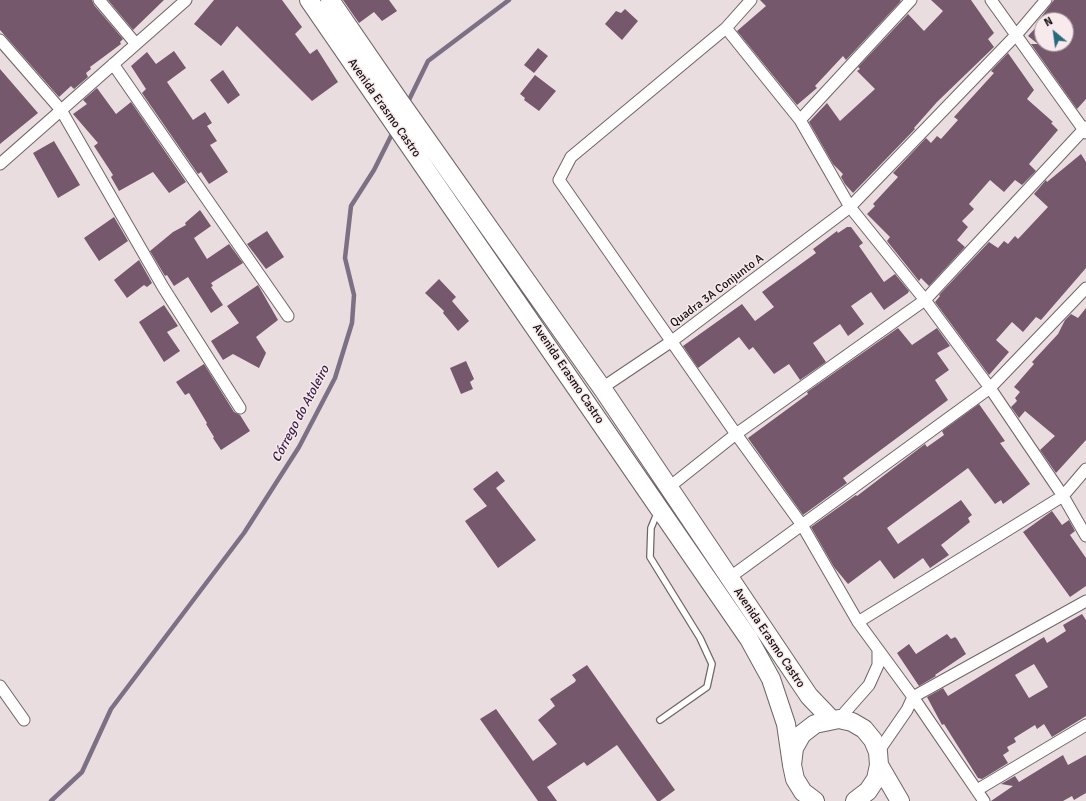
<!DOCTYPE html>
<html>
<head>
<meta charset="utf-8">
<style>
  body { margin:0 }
  #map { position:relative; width:1086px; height:801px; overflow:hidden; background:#eadddf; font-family:Signika,sans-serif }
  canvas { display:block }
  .north { position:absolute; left:1034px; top:12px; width:40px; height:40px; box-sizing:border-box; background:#f8eaec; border:1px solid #9d9395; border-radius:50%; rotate:331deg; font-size:11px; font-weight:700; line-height:16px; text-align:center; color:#151112 }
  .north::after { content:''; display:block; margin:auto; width:14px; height:18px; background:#276a7c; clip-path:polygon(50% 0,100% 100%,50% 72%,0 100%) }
</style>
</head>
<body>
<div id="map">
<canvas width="1086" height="801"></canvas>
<div class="north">N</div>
</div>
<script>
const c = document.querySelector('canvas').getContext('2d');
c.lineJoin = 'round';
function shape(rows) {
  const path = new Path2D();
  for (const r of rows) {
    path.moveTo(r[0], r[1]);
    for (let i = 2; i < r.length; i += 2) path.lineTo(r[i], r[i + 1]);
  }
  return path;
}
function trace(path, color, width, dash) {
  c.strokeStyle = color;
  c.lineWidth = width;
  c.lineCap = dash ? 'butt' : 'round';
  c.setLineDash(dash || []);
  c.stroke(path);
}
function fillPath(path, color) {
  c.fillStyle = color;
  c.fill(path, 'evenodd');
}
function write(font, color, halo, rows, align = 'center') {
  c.font = font + ' Signika,sans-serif';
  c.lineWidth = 3;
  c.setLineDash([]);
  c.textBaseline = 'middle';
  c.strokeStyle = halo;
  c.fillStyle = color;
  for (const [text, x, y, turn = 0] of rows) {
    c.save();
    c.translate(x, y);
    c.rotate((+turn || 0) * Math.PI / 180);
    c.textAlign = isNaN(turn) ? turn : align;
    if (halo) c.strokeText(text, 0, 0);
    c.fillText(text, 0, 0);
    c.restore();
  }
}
const stream = shape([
  [407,104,428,61,509,0],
  [51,801,82,772,111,709,244,533,299,447,335,378,352,323,354,295,345,258,351,206,374,170,394,130]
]);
const building = shape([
  [0,0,92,0,94,5,123,39,120,42,121,44,90,67,91,69,86,73,88,77,74,89,71,86,59,97,0,30],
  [108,0,164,0,133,30],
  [214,0,282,0,302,27,295,34,310,54,317,49,338,82,312,101,237,26,221,46,194,24],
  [343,0,389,0,397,11,382,21,374,12,359,23],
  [760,0,900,0,901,1,846,60,843,56,815,86,817,88,797,105,737,31,766,6],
  [931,0,971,0,994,33,988,39,994,47,937,102,914,128,915,129,853,193,845,184,841,177,843,174,833,164,809,122,827,103,840,121,875,89,857,71,860,69,858,67,908,14,924,31,943,11],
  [1054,0,1086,0,1086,99,1077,109,1031,44,1038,44,1028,36,1042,21,1042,44,1066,44,1066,20,1039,20],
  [625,9,638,21,622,40,605,24,616,11,621,13],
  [538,48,548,56,534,73,524,65],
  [174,51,186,68,167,82,193,120,205,112,212,123,207,126,217,141,210,145,228,172,209,184,201,172,198,174,142,93,146,89,131,66,147,52,156,64],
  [1008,53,1034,90,1027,99,1053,122,1051,123,1058,130,1029,164,1036,171,1022,185,1015,180,1004,192,990,180,969,204,974,209,962,221,968,227,957,240,965,247,929,286,921,278,919,281,887,241,890,237,867,214,875,206,873,204,898,177,893,173,926,138,931,143,937,136,941,139,958,120,954,117,994,73,991,71],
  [0,69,38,113,0,144],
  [223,70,240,95,228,104,210,80],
  [535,75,556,91,539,111,524,100,525,98,520,94],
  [97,88,116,114,131,102,186,182,169,193,153,172,119,191,111,177,113,175,94,146,98,143,73,114,87,104,83,100],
  [54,141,80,185,58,198,33,153],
  [1081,154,1086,162,1086,268,1041,320,1036,317,1023,332,1012,322,996,340,1009,352,989,375,935,302,940,296,939,295,989,242,998,248,1004,241,1008,244,1015,236,1018,239,1048,207,1034,194,1046,180,1047,182],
  [200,210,211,226,194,238,207,259,229,244,243,263,211,283,213,286,211,287,223,305,211,313,188,277,174,286,167,275,165,276,150,251,173,232,186,225,185,223],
  [114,217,128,241,99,261,84,238],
  [847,227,851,227,863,243,859,246,884,282,895,274,909,291,908,293,884,310,871,292,851,306,864,324,848,336,840,324,813,343,826,362,800,380,789,364,774,374,753,347,749,350,739,337,698,368,683,346,742,304,755,321,774,307,762,292,816,253,813,249,837,231,838,233],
  [267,231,284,257,266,269,247,244],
  [139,260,152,283,147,287,144,285,127,298,114,280],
  [439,279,456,297,452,301,469,321,458,331,443,313,444,311,425,293],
  [258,285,278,320,256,337,266,353,259,368,233,354,223,360,211,341,239,323,227,306],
  [164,305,178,326,167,332,180,351,164,362,139,322],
  [1086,308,1086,440,1056,473,1040,450,1055,436,1025,411,1019,418,1011,407,1017,401,1015,398,1020,392,1014,387,1034,364,1032,362,1058,334,1065,320,1071,314,1078,318],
  [898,328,912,345,937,328,950,346,937,353,949,370,935,380,948,400,843,478,847,483,803,515,748,438,808,394,807,392],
  [466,361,474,379,470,382,473,389,461,394,450,368],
  [204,364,234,412,240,415,250,431,221,450,213,438,214,437,206,424,207,423,189,393,185,395,176,382],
  [979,404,1005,441,1000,443,1030,484,1003,504,1001,500,995,504,968,468,887,528,898,544,961,500,972,515,968,518,970,522,941,545,949,555,930,568,923,558,894,579,880,560,848,584,834,567,811,527,856,495,857,496,925,444,927,447,944,435,942,431],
  [497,471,505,481,496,488,536,540,498,568,465,521,487,506,473,489],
  [1052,511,1062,525,1069,520,1075,531,1070,535,1086,558,1086,586,1070,597,1023,532],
  [1082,614,1086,620,1086,716,1052,737,1044,724,1037,729,1035,725,1014,738,1016,742,1007,747,1009,751,1003,755,1008,763,982,779,978,778,944,724,942,725,927,697,943,688,948,696,1044,637,1047,643,1066,631,1063,625],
  [1034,664,1048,687,1029,698,1015,675],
  [947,634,951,639,955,637,957,639,966,654,935,675,936,676,919,686,897,653,909,644,916,654],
  [587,665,675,790,660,801,657,801,617,745,587,766,584,762,547,787,557,801,538,801,480,719,496,709,533,761,557,744,538,720,555,706,550,699,575,682,576,680,572,675],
  [1063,755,1068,765,1086,755,1086,793,1074,800,1072,796,1063,801,991,801,1013,786,1001,784,1015,776,1019,782]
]);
const lane = shape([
  [658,511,651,528,650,557,700,638,712,664,707,687,660,720]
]);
const street = shape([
  [99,0,136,44],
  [751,0,726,28,571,157,559,180,736,434,802,525,858,622,913,697,984,801],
  [991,0,1086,133],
  [726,28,800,120,850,207,925,300,990,388,1063,496,1086,536],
  [0,40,61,110,163,287,240,408],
  [113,64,288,316],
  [800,120,911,0],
  [0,164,186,0],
  [602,388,672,341,850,207,1017,34,1046,0],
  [668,488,736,434,925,300,1086,127],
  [729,578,990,388,1086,288],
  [858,622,1063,496,1086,469],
  [0,686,24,720],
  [839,719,869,685,878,665,878,650],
  [878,752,907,710,913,697,1086,601],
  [977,790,1086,725]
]);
const primary = shape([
  [309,0,749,639,771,679,786,724,792,765],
  [330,0,396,96,602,388,809,696,831,719],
  [879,765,900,801],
  [815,801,803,792,795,779,792,765,794,748,802,734,815,724,839,719,852,722,864,729,873,740,878,752,879,765,876,779,868,791,855,801]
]);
const streetNames = [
  ["Avenida Erasmo Castro",384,108,55],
  ["Quadra 3A Conjunto A",717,291,-37],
  ["Avenida Erasmo Castro",568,374,56],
  ["Avenida Erasmo Castro",769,638,56]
];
const waterNames = [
  ["Córrego do Atoleiro",301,414,-62]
];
trace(stream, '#7c7085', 4.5);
fillPath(building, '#75586b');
trace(lane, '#706566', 8);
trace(street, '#706566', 13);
trace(primary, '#706566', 20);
trace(lane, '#fff', 5.5);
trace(street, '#fff', 11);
trace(primary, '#fff', 18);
write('12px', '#151112', '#f8eaec', streetNames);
write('italic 13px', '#39214a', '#f8eaec', waterNames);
</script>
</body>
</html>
